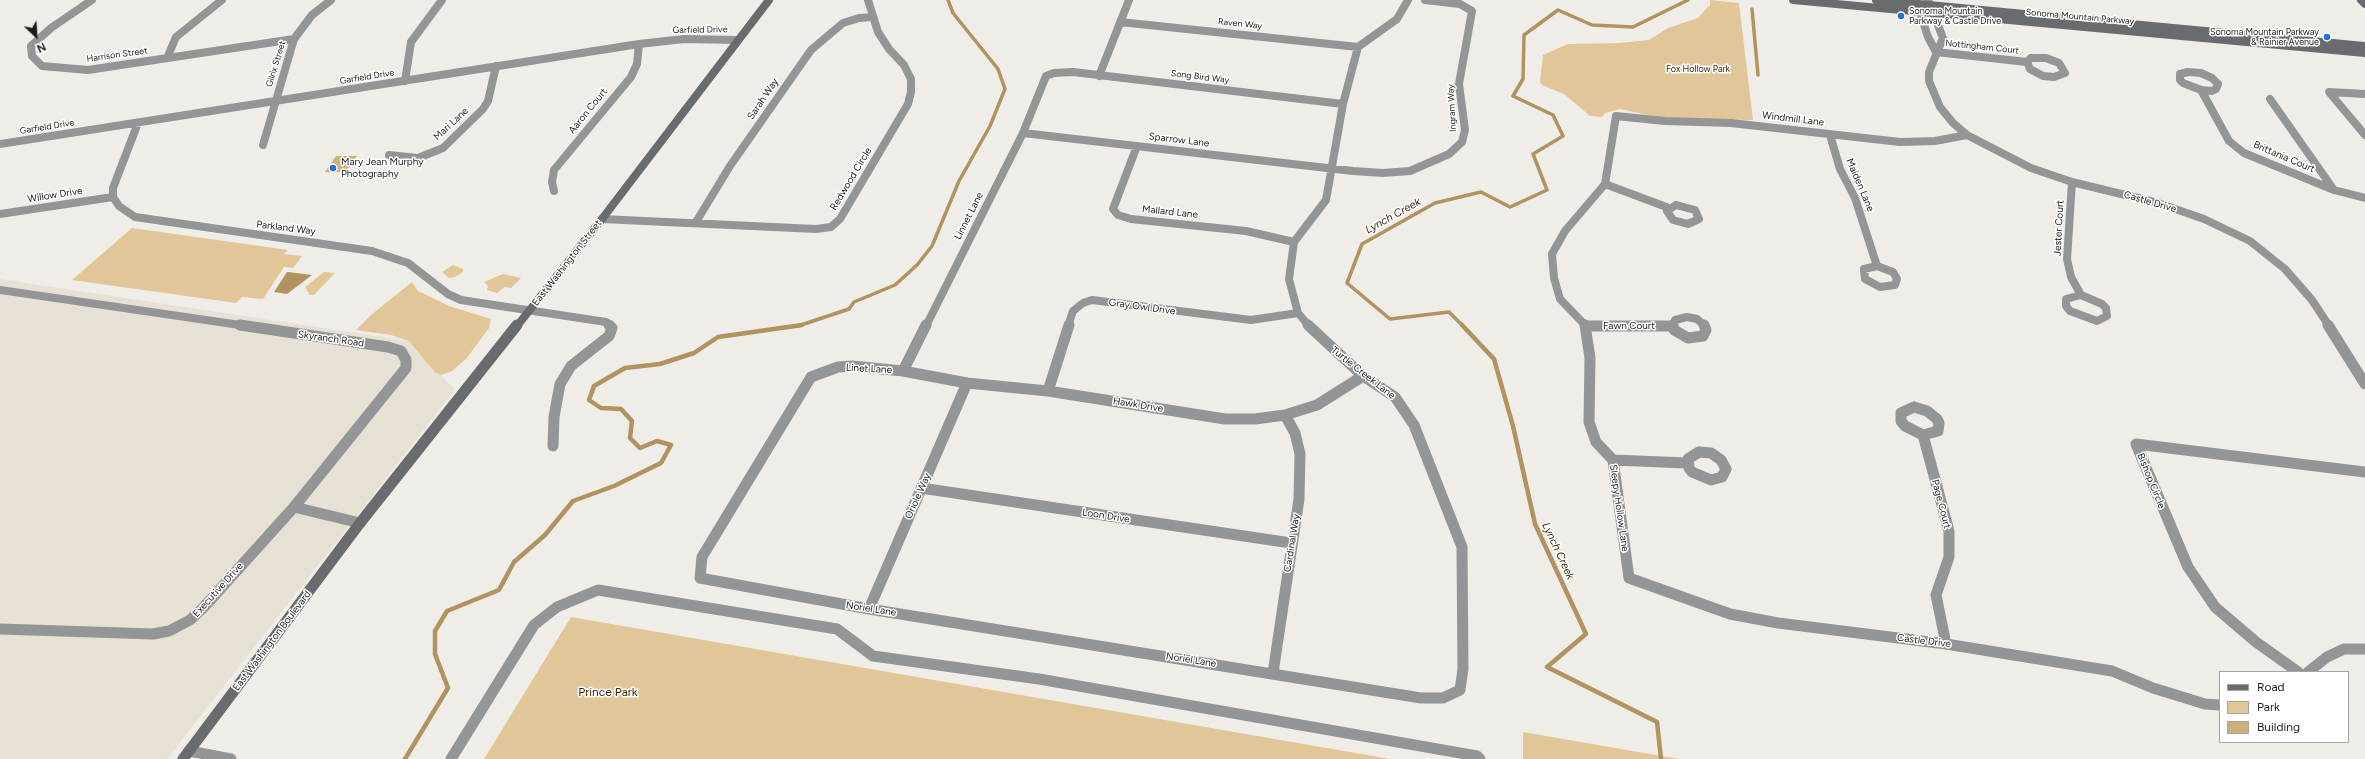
<!DOCTYPE html>
<html>
<head>
<meta charset="utf-8">
<style>
  body { margin:0 }
  #map { position:relative; width:2365px; height:759px; overflow:hidden; background:#f0ede9; font-family:Figtree,sans-serif }
  canvas { display:block }
  .legend { position:absolute; left:2219px; top:671px; width:130px; height:72px; box-sizing:border-box; background:#fff; border:1px solid #a5a4a4; margin:0; padding:5px 7px; list-style:none; font-size:12px; color:#1d1c1b }
  .legend li { display:flex; align-items:center; gap:8px; height:20px }
  .legend b { width:20px; border:1px solid #a5a4a4 }
  .north { position:absolute; left:16px; top:16px; width:40px; height:40px; -webkit-text-stroke:3px #fff; paint-order:stroke; rotate:155deg; font-size:11px; font-weight:700; line-height:16px; text-align:center; color:#1d1c1b }
  .north::after { content:''; display:block; margin:auto; width:14px; height:18px; background:#1d1c1b; clip-path:polygon(50% 0,100% 100%,50% 72%,0 100%) }
</style>
</head>
<body>
<div id="map">
<canvas width="2365" height="759"></canvas>
<ul class="legend">
<li><b style="height:5px;background:#6a6b6e"></b>Road</li>
<li><b style="height:11px;background:#e1c697"></b>Park</li>
<li><b style="height:11px;background:#cdaf7a"></b>Building</li>
</ul>
<div class="north">N</div>
</div>
<script>
const c = document.querySelector('canvas').getContext('2d');
c.lineJoin = 'round';
function fillPath(path, color) {
  c.fillStyle = color;
  c.fill(path, 'evenodd');
}
function shape(rows) {
  const path = new Path2D();
  for (const r of rows) {
    path.moveTo(r[0], r[1]);
    for (let i = 2; i < r.length; i += 2) path.lineTo(r[i], r[i + 1]);
  }
  return path;
}
function trace(path, color, width, dash) {
  c.strokeStyle = color;
  c.lineWidth = width;
  c.lineCap = dash ? 'butt' : 'round';
  c.setLineDash(dash || []);
  c.stroke(path);
}
function write(font, color, halo, rows, align = 'center') {
  c.font = font + ' Figtree,sans-serif';
  c.lineWidth = 3;
  c.setLineDash([]);
  c.textBaseline = 'middle';
  c.strokeStyle = halo;
  c.fillStyle = color;
  for (const [text, x, y, turn = 0] of rows) {
    c.save();
    c.translate(x, y);
    c.rotate((+turn || 0) * Math.PI / 180);
    c.textAlign = isNaN(turn) ? turn : align;
    if (halo) c.strokeText(text, 0, 0);
    c.fillText(text, 0, 0);
    c.restore();
  }
}
const built = shape([
  [0,279,409,341,455,390,167,759,0,759]
]);
const green = shape([
  [1710,0,1739,3,1753,120,1661,118,1620,109,1605,113,1602,117,1590,116,1564,94,1542,85,1540,82,1543,55,1568,44,1620,43,1649,40,1668,28,1698,18,1710,5],
  [132,228,288,250,284,254,302,256,293,268,284,267,263,299,242,297,236,303,72,280],
  [453,265,463,269,463,272,455,277,449,278,442,272],
  [324,272,335,273,314,295,310,295,305,287],
  [503,274,521,278,511,288,505,287,497,293,487,290,488,286,484,282],
  [412,282,418,291,449,306,491,319,489,328,466,359,452,371,441,375,435,372,409,341,391,335,356,330,371,315],
  [571,617,1390,759,484,759],
  [1523,732,1679,759,1523,759]
]);
const water = shape([
  [287,272,288,272,312,275,287,294,274,292]
]);
const streamFar1 = shape([
  [1752,9,1758,75],
  [798,326,849,309,854,302,895,285,917,265,932,246,959,181,990,126,1005,89,998,69,953,13,948,0],
  [1463,326,1449,312,1390,319,1347,283,1362,244,1435,203,1481,192,1510,207,1547,190,1533,154,1563,136,1553,115,1513,96,1523,79,1524,35,1558,10,1592,25,1633,27,1688,0]
]);
const stream = shape([
  [1462,325,1494,359,1513,426,1535,524,1586,634,1547,667,1657,722,1661,759],
  [405,759,448,688,435,654,435,631,447,611,499,590,514,562,545,535,573,501,614,486,661,463,671,445,657,441,640,448,630,438,632,421,621,409,601,408,589,400,594,386,625,368,660,364,694,353,718,337,802,325]
]);
const building = shape([
  [336,156,357,156,346,172,325,172]
]);
const streetFar1 = shape([
  [92,0,51,28,31,46,32,56,42,66,88,70,294,39],
  [1928,0,1943,38,1929,72,1929,81,1940,107,1953,123,1967,135,2031,168,2072,182,2158,203,2204,219,2250,241,2285,269,2312,300,2329,326],
  [1917,3,1928,37,1936,52],
  [1120,22,1358,47],
  [1936,52,2027,62],
  [167,58,176,37,222,0],
  [2031,58,2046,58,2059,63,2065,73,2054,77,2043,76,2030,69,2027,62,2031,58],
  [2188,72,2201,73,2212,78,2218,84,2216,89,2212,91,2201,90,2183,83,2180,80,2180,74,2188,72],
  [1099,76,1129,0],
  [405,81,411,42,442,0],
  [2201,90,2229,141,2244,153,2334,190,2365,198],
  [2365,94,2329,92,2365,135],
  [2270,99,2334,190],
  [138,123,113,188,113,197,119,206,135,217,372,251,408,263,448,294,461,300,606,322,610,326],
  [1023,133,1353,171,1383,173,1410,171,1449,154,1462,142,1465,130,1459,84,1472,11,1460,4,1425,0],
  [1830,135,1840,169,1855,198,1877,266],
  [0,144,639,44,684,39,737,40],
  [263,145,294,39,312,15,331,0],
  [1137,146,1113,209,1118,215,1131,219,1246,231,1294,242],
  [389,155,418,158,443,148,483,109,488,101,496,66],
  [2072,182,2067,259,2071,277,2081,295],
  [1605,184,1669,208],
  [554,191,552,182,554,170,631,77,637,64,639,44],
  [1676,205,1695,210,1699,219,1688,224,1673,220,1667,211,1676,205],
  [0,214,113,197],
  [602,219,816,229,831,227,840,219,908,104,911,92,911,79,904,65,889,49,878,32,868,0],
  [696,222,730,166,811,50,843,23,859,18,873,17],
  [1877,266,1893,272,1897,279,1895,285,1880,287,1865,279,1864,269,1877,266],
  [0,290,247,326],
  [2081,295,2102,304,2106,308,2107,316,2097,321,2070,311,2066,306,2066,299,2081,295],
  [926,326,1023,133,1046,76,1054,73,1073,72,1343,104],
  [1068,326,1073,311,1083,303,1092,300,1251,320,1298,313],
  [1309,326,1298,313,1289,279,1294,242,1326,200,1343,104,1358,47,1397,19,1408,0],
  [1586,326,1560,299,1554,278,1552,254,1565,231,1605,184,1616,116,1665,121,1731,123,1900,142,1935,141,1967,135],
  [1586,326,1673,326],
  [1673,326,1675,320,1687,317,1697,319,1705,326]
]);
const street = shape([
  [240,325,388,347,401,351,406,360,406,368,294,507,360,523],
  [1308,325,1363,376],
  [1585,325,1590,358,1589,422,1596,442,1613,460,1629,578,1730,614,1778,623,1946,644,2112,671,2153,688,2205,704,2220,705],
  [1673,325,1674,330,1688,338,1703,336,1706,330,1704,325],
  [2328,325,2365,384],
  [1586,326,1673,326],
  [852,366,903,371,967,383,1048,391,1225,419,1255,419,1285,415,1317,405,1363,376,1395,397,1414,425,1462,547,1463,669,1460,690,1443,698,1421,698,869,609,700,578,702,557,811,377,838,367,852,366],
  [903,371,926,325],
  [1048,391,1069,325],
  [1914,407,1927,411,1937,419,1939,423,1938,431,1923,435,1905,426,1901,421,1901,413,1914,407],
  [1923,435,1949,531,1949,557,1936,595,1946,644],
  [553,446,554,417,560,384,571,366,609,336,612,328,609,325],
  [1699,452,1711,453,1721,460,1726,469,1722,477,1711,480,1692,472,1689,468,1688,459,1699,452],
  [1613,460,1687,463],
  [921,488,1291,543],
  [869,609,967,383],
  [0,629,153,634,169,631,190,620,204,607,294,507],
  [2298,672,2256,642,2215,607,2188,567,2136,444,2365,472],
  [2308,672,2327,657,2344,649,2365,649],
  [1273,673,1299,499,1300,454,1295,433,1285,415],
  [189,751,231,759],
  [451,759,534,625,557,607,598,590,837,629,873,656,1039,679,1477,756,1480,759]
]);
const secondaryFar1 = shape([
  [1793,0,2365,53],
  [1876,0,2365,46],
  [2361,0,2365,4],
  [517,326,602,219,769,0]
]);
const secondary = shape([
  [183,759,360,523,517,325]
]);
const markers = [
  [1901,16,4,"#2170db"],
  [2327,37,4,"#2170db"],
  [333,168,4,"#2170db"]
];
const farPoinames = [
  ["Sonoma Mountain",1909,11],
  ["Parkway & Castle Drive",1909,21],
  ["Sonoma Mountain Parkway",2319,32,"right"],
  ["& Rainier Avenue",2319,42,"right"]
];
const farStreetnames = [
  ["Sonoma Mountain Parkway",2080,17,5],
  ["Raven Way",1240,24,6],
  ["Garfield Drive",700,30,-1],
  ["Nottingham Court",1982,47,6],
  ["Harrison Street",117,55,-8],
  ["Gilrix Street",276,64,-73],
  ["Garfield Drive",367,77,-9],
  ["Song Bird Way",1200,77,7],
  ["Ingram Way",1452,108,-93],
  ["Garfield Drive",47,127,-9]
];
const farParknames = [
  ["Fox Hollow Park",1698,69]
];
const streetNames = [
  ["Sarah Way",763,99,-56],
  ["Aaron Court",588,111,-51],
  ["Windmill Lane",1793,119,7],
  ["Mari Lane",451,124,-43],
  ["Sparrow Lane",1179,140,7],
  ["Brittania Court",2284,157,23],
  ["Redwood Circle",851,179,-59],
  ["Maiden Lane",1860,185,67],
  ["Willow Drive",55,195,-9],
  ["Castle Drive",2150,202,16],
  ["Mallard Lane",1170,212,6],
  ["Linnet Lane",969,216,-63],
  ["Parkland Way",286,228,7],
  ["Jester Court",2059,228,-87],
  ["East Washington Street",567,263,-52],
  ["Gray Owl Drive",1142,307,8],
  ["Fawn Court",1629,326],
  ["Skyranch Road",331,339,8],
  ["Linet Lane",869,369,3],
  ["Turtle Creek Lane",1363,373,38],
  ["Hawk Drive",1138,405,9],
  ["Bishop Circle",2151,481,68],
  ["Oriole Way",918,496,-66],
  ["Page Court",1941,504,75],
  ["Sleepy Hollow Lane",1619,508,82],
  ["Loon Drive",1106,516,9],
  ["Cardinal Way",1292,543,-81],
  ["Executive Drive",218,590,-48],
  ["Noriel Lane",871,609,9],
  ["East Washington Boulevard",272,641,-53],
  ["Castle Drive",1924,641,7],
  ["Noriel Lane",1191,660,9]
];
const poiNames = [
  ["Mary Jean Murphy",341,162],
  ["Photography",341,174]
];
const waterNames = [
  ["Lynch Creek",1393,216,-29],
  ["Lynch Creek",1558,551,65]
];
const nearParknames = [
  ["Prince Park",608,692]
];
fillPath(built, '#e7e0d5');
fillPath(green, '#e1c697');
fillPath(water, '#b0935f');
trace(streamFar1, '#b0935f', 3.5);
trace(stream, '#b0935f', 4.5);
fillPath(building, '#cdaf7a');
trace(streetFar1, '#949597', 8);
trace(street, '#949597', 11);
trace(secondaryFar1, '#6a6b6e', 8);
trace(secondary, '#6a6b6e', 11);
for (const [x, y, r, color] of markers) {
  const dot = new Path2D();
  dot.arc(x, y, r, 0, 2 * Math.PI);
  c.fillStyle = color;
  c.fill(dot);
  trace(dot, '#fff', 1.5);
}
write('9px', '#1d1c1b', '#fff', farPoinames, 'left');
write('9px', '#1d1c1b', '#fff', farStreetnames);
write('9px', '#35280f', '#fff', farParknames);
write('10px', '#1d1c1b', '#fff', streetNames);
write('10px', '#1d1c1b', '#fff', poiNames, 'left');
write('italic 11px', '#34270e', '#fff', waterNames);
write('12px', '#35280f', '#fff', nearParknames);
</script>
</body>
</html>
